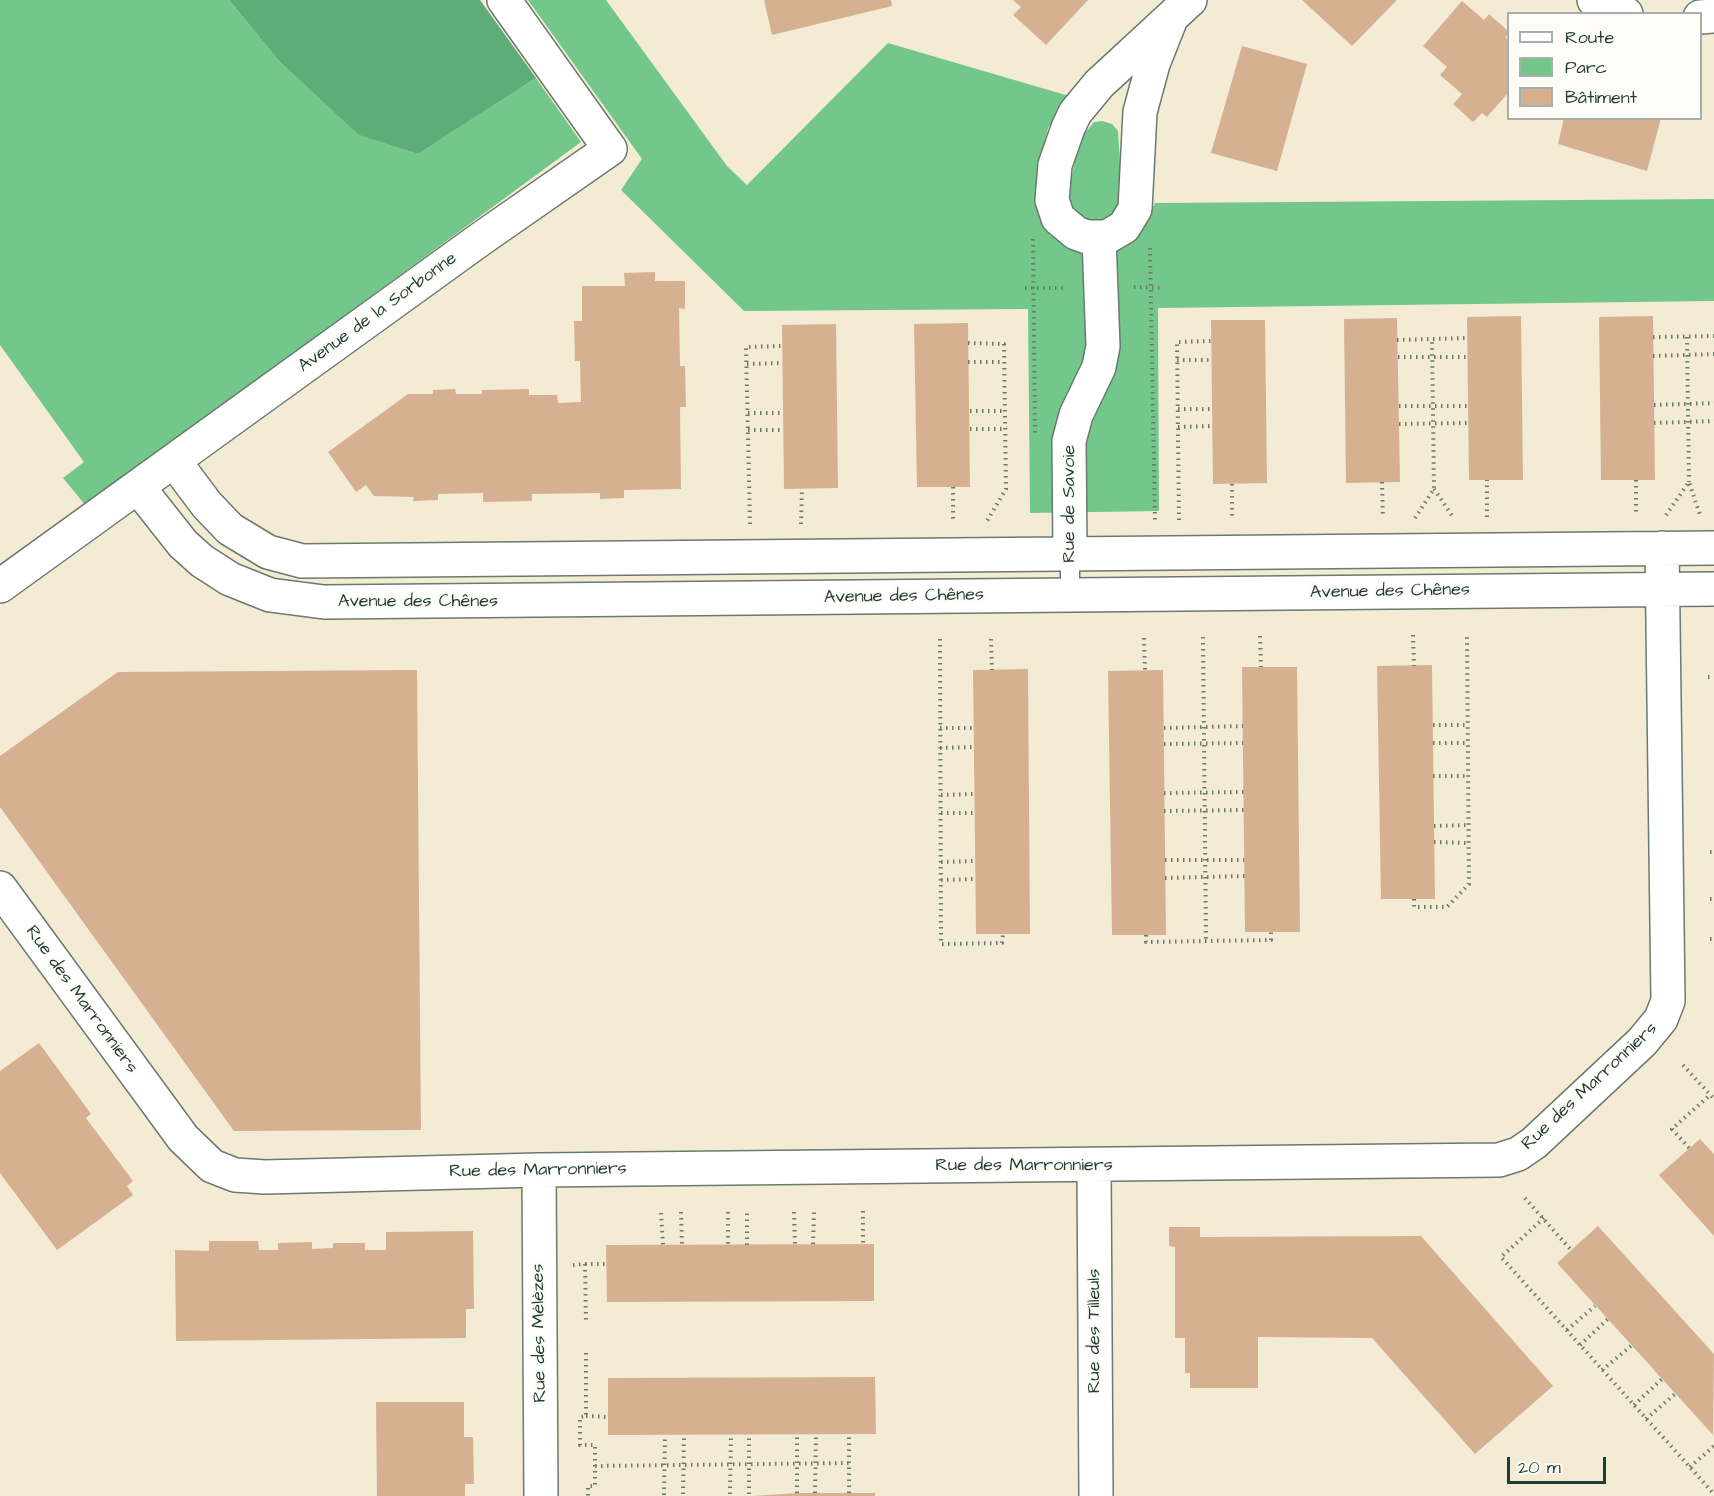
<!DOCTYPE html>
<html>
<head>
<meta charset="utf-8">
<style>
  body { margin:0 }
  #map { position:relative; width:1714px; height:1496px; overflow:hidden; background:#f4ebd5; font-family:"Architects Daughter",sans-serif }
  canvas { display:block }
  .legend { position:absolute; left:1507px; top:12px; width:195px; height:108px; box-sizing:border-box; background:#fdfcf7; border:2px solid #a4b0a9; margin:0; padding:8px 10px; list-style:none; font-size:18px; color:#1f3d34 }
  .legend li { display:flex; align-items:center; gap:12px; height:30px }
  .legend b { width:30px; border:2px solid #a4b0a9 }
  .scale { position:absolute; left:1507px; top:1457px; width:99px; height:27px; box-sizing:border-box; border:3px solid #1f3d34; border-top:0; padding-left:8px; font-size:18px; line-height:21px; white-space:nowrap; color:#1f3d34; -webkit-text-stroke:4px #fdfcf7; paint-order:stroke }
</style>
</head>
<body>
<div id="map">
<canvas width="1714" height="1496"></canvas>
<ul class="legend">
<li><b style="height:8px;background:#fff"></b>Route</li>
<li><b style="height:16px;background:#73c78b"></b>Parc</li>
<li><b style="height:16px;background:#d5b191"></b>Bâtiment</li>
</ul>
<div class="scale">20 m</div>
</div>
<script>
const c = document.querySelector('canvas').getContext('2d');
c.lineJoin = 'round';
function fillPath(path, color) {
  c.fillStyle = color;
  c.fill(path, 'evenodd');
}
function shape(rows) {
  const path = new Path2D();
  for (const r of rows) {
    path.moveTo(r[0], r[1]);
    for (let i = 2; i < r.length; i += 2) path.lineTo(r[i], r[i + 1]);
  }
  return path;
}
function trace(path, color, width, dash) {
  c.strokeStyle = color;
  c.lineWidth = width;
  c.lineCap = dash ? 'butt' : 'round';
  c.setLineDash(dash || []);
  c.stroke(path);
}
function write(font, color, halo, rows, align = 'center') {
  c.font = font + ' "Architects Daughter",sans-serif';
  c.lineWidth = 5;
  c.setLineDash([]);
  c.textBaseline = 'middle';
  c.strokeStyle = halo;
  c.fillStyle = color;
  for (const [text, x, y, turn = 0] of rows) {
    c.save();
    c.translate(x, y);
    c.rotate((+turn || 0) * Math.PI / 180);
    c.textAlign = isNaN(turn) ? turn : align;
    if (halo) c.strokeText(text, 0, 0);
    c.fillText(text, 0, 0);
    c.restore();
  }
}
const green = shape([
  [0,0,229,0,279,61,360,135,418,154,536,78,581,142,86,506,63,478,84,462,0,345],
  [528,0,606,0,727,166,747,185,888,43,1069,96,1048,128,1038,168,1034,202,1047,231,1070,248,1133,239,1142,230,1155,203,1714,199,1714,301,1158,308,1159,511,1030,513,1028,309,744,311,621,190,642,159],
  [1102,121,1112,124,1118,131,1122,192,1120,206,1114,215,1095,223,1082,219,1073,211,1068,193,1080,139,1094,122]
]);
const forest = shape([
  [229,0,480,0,536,78,418,154,359,135,279,61]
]);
const building = shape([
  [764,0,891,0,892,6,772,35],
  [1013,0,1088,0,1046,45,1013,15,1021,7],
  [1302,0,1397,0,1352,46],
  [1462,1,1484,20,1489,14,1508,31,1506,38,1508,41,1508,93,1487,117,1482,113,1473,122,1453,104,1462,94,1440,75,1447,67,1423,46],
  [1242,46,1307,64,1277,171,1211,153],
  [1564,118,1661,118,1647,171,1558,144],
  [655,272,655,281,685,281,685,309,679,308,680,366,685,366,686,407,680,407,681,489,624,490,624,498,600,499,600,493,532,494,532,501,483,502,483,493,438,494,438,500,413,501,414,497,374,496,366,485,356,492,328,452,408,394,433,394,433,390,455,389,456,394,482,394,482,390,529,389,529,395,557,395,558,403,581,402,580,361,575,361,574,321,582,321,582,286,625,286,624,273],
  [1521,316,1523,480,1469,480,1467,317],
  [1653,316,1655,480,1601,480,1599,317],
  [1397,318,1400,482,1346,483,1344,319],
  [1211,320,1265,320,1267,483,1213,484],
  [968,323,970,487,917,487,914,324],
  [836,324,838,488,784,489,782,325],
  [1432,665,1435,899,1381,899,1377,666],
  [1242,667,1297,667,1300,932,1245,932],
  [1028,669,1030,934,976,934,973,670],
  [417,670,421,1130,234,1131,0,807,0,756,118,672],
  [1163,670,1166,935,1112,935,1108,671],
  [39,1043,91,1114,86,1118,133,1181,127,1186,133,1195,57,1250,0,1173,0,1071],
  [1700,1139,1714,1154,1714,1236,1659,1175],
  [1598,1226,1714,1354,1713,1435,1557,1263],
  [1169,1227,1200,1227,1200,1237,1421,1236,1553,1386,1475,1454,1372,1338,1258,1337,1258,1388,1190,1388,1190,1373,1185,1373,1185,1338,1175,1338,1175,1247,1169,1246],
  [473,1231,474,1309,466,1309,466,1338,176,1341,175,1250,209,1251,209,1241,258,1241,259,1250,278,1250,278,1243,312,1242,312,1249,333,1248,333,1243,365,1243,365,1250,386,1250,386,1232],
  [874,1244,874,1301,607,1302,606,1245],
  [875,1377,876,1434,608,1435,608,1378],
  [376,1402,464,1402,464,1437,473,1437,474,1484,465,1484,465,1496,377,1496],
  [797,1493,875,1493,875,1496,754,1496]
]);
const path = shape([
  [1033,239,1035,433],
  [1150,248,1155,520],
  [1134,287,1164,288],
  [1025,288,1067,288],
  [1653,337,1714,336],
  [1687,337,1689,482],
  [1397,340,1467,338],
  [968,343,1004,344,1006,489,987,521],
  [1653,356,1714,354],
  [1398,357,1468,357],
  [1177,360,1212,360],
  [968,362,1004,362],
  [747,364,782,363],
  [1654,405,1714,403],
  [1399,406,1468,406],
  [1178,409,1212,409],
  [970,411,1004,411],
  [748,413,783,413],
  [1654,423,1714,421],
  [1399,424,1468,423],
  [1178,427,1213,426],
  [970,429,1005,429],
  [748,430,784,430],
  [1636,480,1636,515],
  [1382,482,1383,518],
  [1232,484,1232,519],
  [953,487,953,522],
  [1434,489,1453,517],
  [1666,515,1689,482,1700,515],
  [1487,517,1487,480],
  [1415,518,1434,489,1432,339],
  [1179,520,1177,342,1211,341],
  [750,524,746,347,782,346],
  [801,524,802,488],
  [1413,635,1414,666],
  [1260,636,1261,667],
  [1203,637,1206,941],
  [1144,638,1145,670],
  [940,639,941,944,1002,943,1003,934],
  [991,639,992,670],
  [1708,677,1714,677],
  [1433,725,1467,725],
  [940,728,974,728],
  [1164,728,1243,726],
  [1433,743,1468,743],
  [1164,744,1243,743],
  [940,748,974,747],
  [1433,776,1468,776],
  [1164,793,1244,792],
  [941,795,975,794],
  [1164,811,1244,810],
  [941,813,975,813],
  [1434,826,1468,825],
  [1434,842,1468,843],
  [1710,852,1714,852],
  [1165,860,1244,860],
  [941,862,975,861],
  [1165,878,1245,876],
  [941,880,975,879],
  [1414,899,1414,907,1447,907,1469,884,1467,634],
  [1710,899,1714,899],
  [1146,935,1146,942,1271,940,1271,932],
  [1710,939,1714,939],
  [1683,1065,1714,1099],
  [1689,1148,1672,1129,1710,1095],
  [1525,1198,1571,1250],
  [863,1211,863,1244],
  [681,1212,682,1245],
  [728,1212,728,1245],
  [794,1212,795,1244],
  [661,1213,663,1245],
  [1544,1218,1501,1257,1714,1494],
  [813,1244,814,1212],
  [747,1245,747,1212],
  [585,1264,607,1264],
  [573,1265,585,1264,586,1322],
  [1567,1330,1595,1306],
  [1580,1345,1608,1319],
  [586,1353,586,1416,580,1417,580,1445,595,1445,595,1486,588,1486,588,1496],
  [1602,1370,1631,1346],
  [1634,1405,1662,1379],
  [586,1416,608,1417],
  [1646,1419,1675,1394],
  [595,1466,849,1463],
  [1690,1467,1714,1446],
  [797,1493,797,1434],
  [815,1493,816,1434],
  [849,1493,849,1434],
  [683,1494,684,1435],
  [730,1494,731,1435],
  [749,1494,749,1435],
  [664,1495,665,1435]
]);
const lane = shape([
  [1070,553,1070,596]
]);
const street = shape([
  [1594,0,1626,14],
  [1700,17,1714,16],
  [1170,21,1153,64,1140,112,1135,209,1124,227,1107,237,1087,237,1076,233,1058,218,1052,200,1055,165,1068,128,1075,113,1099,84,1190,0],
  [174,461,207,505,230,529,268,552,302,561,1714,548],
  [138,487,183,544,202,561,230,579,270,595,324,602,1714,589],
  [1070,553,1069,441,1076,415,1099,367,1103,346,1099,238],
  [0,586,482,238,610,149,504,0],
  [0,888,183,1138,212,1166,235,1175,265,1177,539,1170,1499,1160,1518,1154,1534,1143,1642,1042,1661,1019,1668,1001,1662,548],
  [1094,1166,1096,1496],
  [539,1170,541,1496]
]);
const streetNames = [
  ["Avenue de la Sorbonne",378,313,-36],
  ["Rue de Savoie",1070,504,-90],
  ["Avenue des Chênes",1390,592,-1],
  ["Avenue des Chênes",904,597,-1],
  ["Avenue des Chênes",418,602],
  ["Rue des Marronniers",81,1000,54],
  ["Rue des Marronniers",1590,1087,-43],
  ["Rue des Marronniers",1024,1166],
  ["Rue des Marronniers",538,1171,-1],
  ["Rue des Tilleuls",1095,1331,-90],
  ["Rue des Mélèzes",540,1333,-91]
];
fillPath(green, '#73c78b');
fillPath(forest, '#5eac77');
fillPath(building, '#d5b191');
trace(lane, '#6a7a6c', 21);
trace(street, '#6a7a6c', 36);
trace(path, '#6a7a6c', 4, [1.5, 4.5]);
trace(lane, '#fff', 18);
trace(street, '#fff', 33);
write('18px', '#1f3d34', '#fdfcf7', streetNames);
</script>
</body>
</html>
